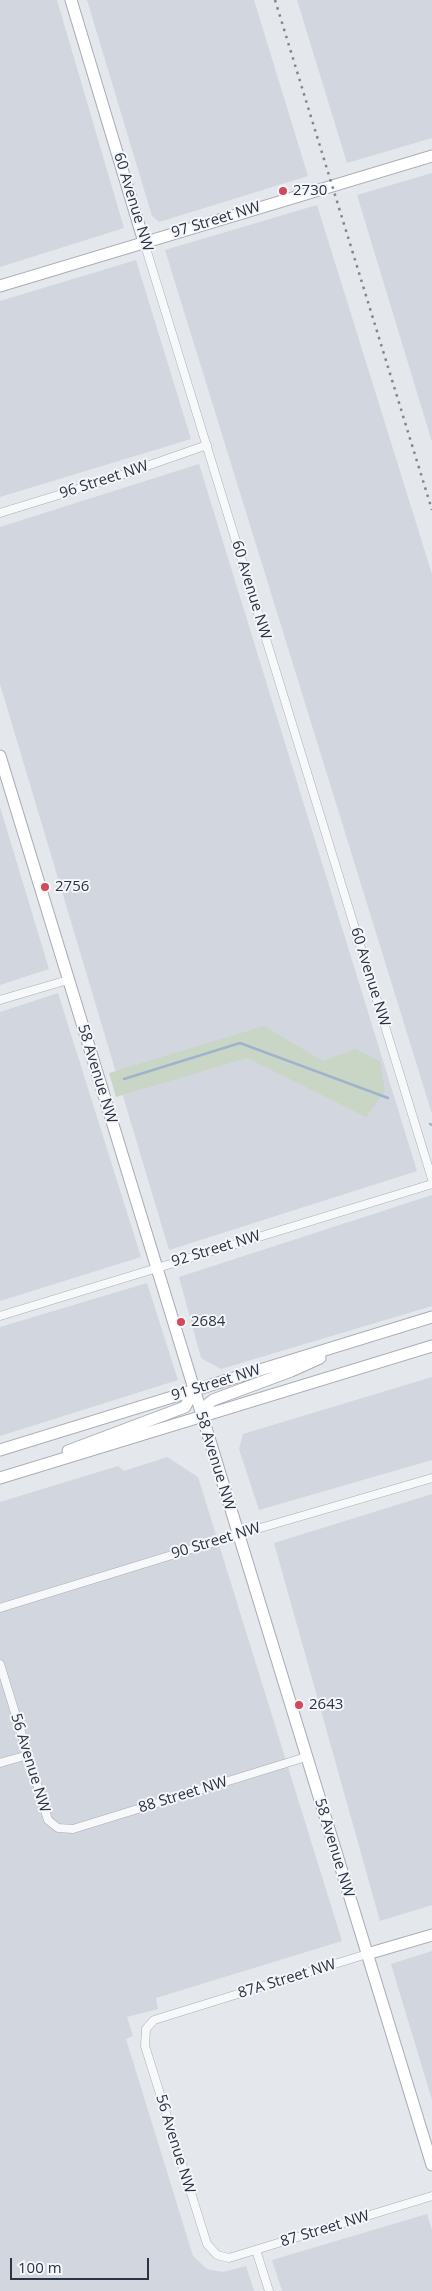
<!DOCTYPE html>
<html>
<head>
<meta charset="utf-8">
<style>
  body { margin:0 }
  #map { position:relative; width:432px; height:2291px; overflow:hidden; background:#e4e7ec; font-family:"Open Sans",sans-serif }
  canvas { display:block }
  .scale { position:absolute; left:10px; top:2258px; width:139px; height:22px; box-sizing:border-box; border:2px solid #2b3445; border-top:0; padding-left:6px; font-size:15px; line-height:18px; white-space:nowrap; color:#2b3445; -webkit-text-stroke:4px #f4f6f9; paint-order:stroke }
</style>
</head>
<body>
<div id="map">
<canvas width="432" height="2291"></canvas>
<div class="scale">100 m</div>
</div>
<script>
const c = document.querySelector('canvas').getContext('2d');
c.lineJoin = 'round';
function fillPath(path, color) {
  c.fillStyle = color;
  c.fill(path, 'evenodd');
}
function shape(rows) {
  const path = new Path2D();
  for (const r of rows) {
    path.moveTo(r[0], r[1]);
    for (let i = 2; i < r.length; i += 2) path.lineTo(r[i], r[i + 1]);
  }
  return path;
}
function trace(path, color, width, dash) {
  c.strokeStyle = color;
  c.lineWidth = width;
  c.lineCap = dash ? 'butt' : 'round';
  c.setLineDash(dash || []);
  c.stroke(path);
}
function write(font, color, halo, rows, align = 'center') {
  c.font = font + ' "Open Sans",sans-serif';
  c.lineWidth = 4;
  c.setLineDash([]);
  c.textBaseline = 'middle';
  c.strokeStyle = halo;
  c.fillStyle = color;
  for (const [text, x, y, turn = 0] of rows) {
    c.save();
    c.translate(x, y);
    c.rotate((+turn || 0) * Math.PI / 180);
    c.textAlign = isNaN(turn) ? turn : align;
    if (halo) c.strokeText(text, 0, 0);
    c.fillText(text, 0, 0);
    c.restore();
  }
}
const built = shape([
  [0,0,57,0,124,228,0,267],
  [87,0,254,0,308,176,159,222,152,216],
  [297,0,432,0,432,138,347,163],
  [432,173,432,442,357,195],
  [317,205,432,574,432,1114,165,250],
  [136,260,191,439,0,497,0,301],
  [199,464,417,1171,169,1250,0,684,0,527],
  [0,807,49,969,0,985],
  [58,993,141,1257,0,1301,0,1012],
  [432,1195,432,1306,221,1369,201,1358,179,1277],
  [147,1283,178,1380,0,1436,0,1327],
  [432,1377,432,1460,259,1510,239,1449,243,1434],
  [167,1457,198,1477,342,1941,156,1998,158,2009,127,2017,133,2036,126,2039,193,2256,207,2269,223,2272,246,2266,254,2291,0,2291,0,1502,118,1466,124,1471],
  [432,1494,432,1905,380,1921,274,1543],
  [432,1951,432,2100,391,1964],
  [427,2214,432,2230,432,2291,282,2291,272,2260]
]);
const green = shape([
  [264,1026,323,1061,355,1049,380,1061,385,1091,366,1117,247,1058,116,1097,109,1073]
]);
const stream = shape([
  [124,1079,240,1043,388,1098],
  [430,1124,432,1125]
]);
const street = shape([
  [144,242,432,1179],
  [0,513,107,480,207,445],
  [0,1000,68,980],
  [0,1316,432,1184],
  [0,1608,250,1531,432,1478],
  [0,1664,48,1820,58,1828,73,1829,306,1757],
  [0,1763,28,1755],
  [367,1954,154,2020,146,2029,145,2046,207,2244,217,2255,229,2258,432,2196],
  [256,2250,269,2291]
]);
const secondary = shape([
  [71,0,144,242],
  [0,286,432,156],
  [0,756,432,2165],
  [202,1417,208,1404,213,1400,291,1371,320,1358],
  [0,1450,432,1317],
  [68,1451,185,1407,194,1390],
  [0,1478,432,1346],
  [367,1954,432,1935]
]);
const rail = shape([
  [275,0,432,510]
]);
const markers = [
  [283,191,5,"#d1495b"],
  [45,887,5,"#d1495b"],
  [181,1322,5,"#d1495b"],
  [299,1705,5,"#d1495b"]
];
const poiNames = [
  ["2730",293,191],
  ["2756",55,887],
  ["2684",191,1322],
  ["2643",309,1705]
];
const streetNames = [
  ["60 Avenue NW",133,202,73],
  ["97 Street NW",216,220,-17],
  ["96 Street NW",104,480,-18],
  ["60 Avenue NW",251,590,73],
  ["60 Avenue NW",370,977,73],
  ["58 Avenue NW",97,1074,73],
  ["92 Street NW",216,1249,-17],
  ["91 Street NW",216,1383,-17],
  ["58 Avenue NW",215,1461,73],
  ["90 Street NW",216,1541,-17],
  ["56 Avenue NW",30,1763,73],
  ["88 Street NW",183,1795,-17],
  ["58 Avenue NW",334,1848,73],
  ["87A Street NW",287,1979,-17],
  ["56 Avenue NW",175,2144,73],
  ["87 Street NW",325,2229,-17]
];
fillPath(built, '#d2d6de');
fillPath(green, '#c9d6c5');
trace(stream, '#9fb4cc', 2.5);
trace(street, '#a9aeb7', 9);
trace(secondary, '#a9aeb7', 13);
trace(street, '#f7f8fa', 8);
trace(secondary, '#fff', 11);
trace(rail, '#7d8696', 2.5, [2.5, 5]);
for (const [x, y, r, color] of markers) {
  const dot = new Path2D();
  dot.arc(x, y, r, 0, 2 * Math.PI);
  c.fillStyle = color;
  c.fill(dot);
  trace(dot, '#f4f6f9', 2);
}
write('15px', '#2b3445', '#f4f6f9', poiNames, 'left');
write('15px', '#2b3445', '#f4f6f9', streetNames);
</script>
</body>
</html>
